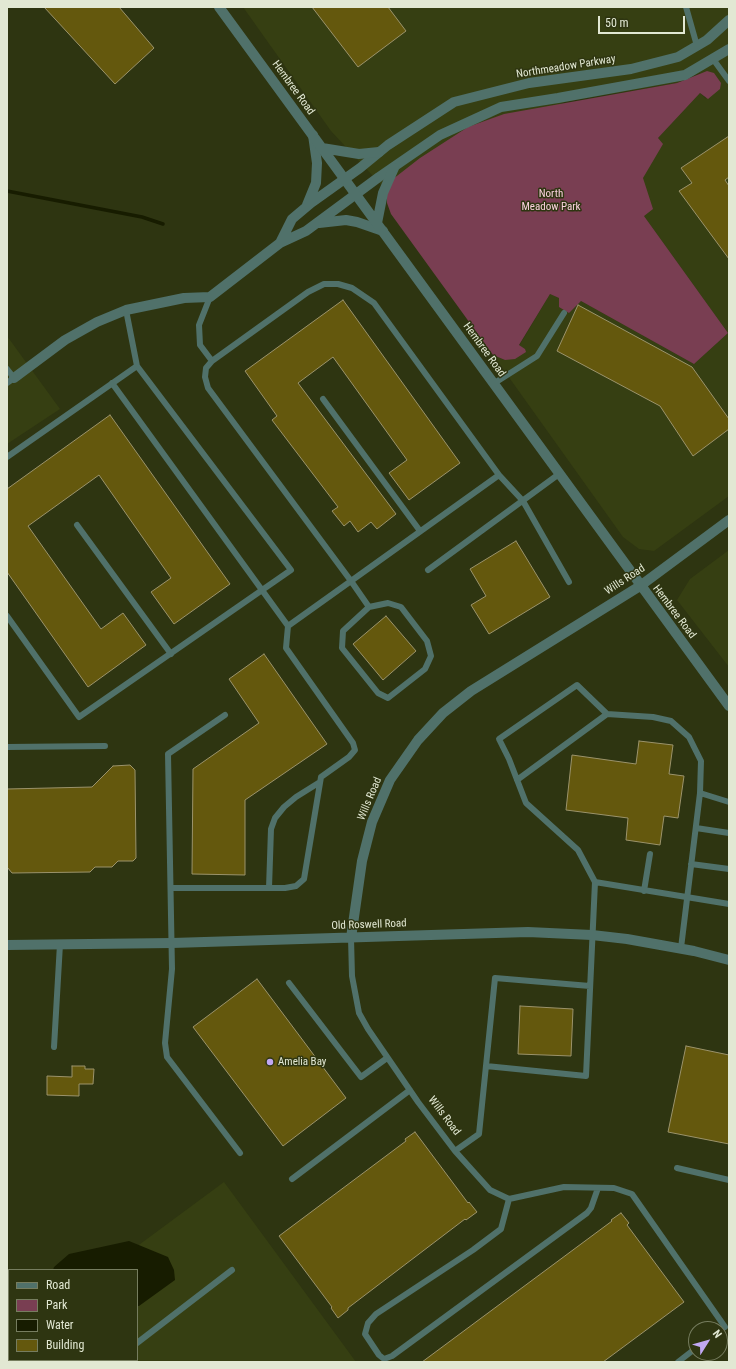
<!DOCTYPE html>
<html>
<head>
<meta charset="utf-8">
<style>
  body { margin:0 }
  #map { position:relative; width:736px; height:1369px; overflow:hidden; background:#2e3511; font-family:"Roboto Condensed",sans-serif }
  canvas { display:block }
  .frame { position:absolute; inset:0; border:8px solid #e2e8d3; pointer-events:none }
  .legend { position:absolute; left:8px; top:1269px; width:130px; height:92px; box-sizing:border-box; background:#2e3511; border:1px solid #767d5f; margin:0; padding:5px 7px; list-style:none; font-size:12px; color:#e2e8d3 }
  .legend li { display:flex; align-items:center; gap:8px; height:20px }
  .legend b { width:20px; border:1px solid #767d5f }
  .north { position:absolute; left:688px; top:1321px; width:40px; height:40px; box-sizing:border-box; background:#2e3511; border:1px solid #767d5f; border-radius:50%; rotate:53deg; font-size:11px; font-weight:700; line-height:16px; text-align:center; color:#e2e8d3 }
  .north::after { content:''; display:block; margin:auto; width:14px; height:18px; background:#c1a8f3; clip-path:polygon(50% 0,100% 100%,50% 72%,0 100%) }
  .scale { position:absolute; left:598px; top:16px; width:87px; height:18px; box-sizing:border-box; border:2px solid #e2e8d3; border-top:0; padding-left:5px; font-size:12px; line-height:14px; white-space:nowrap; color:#e2e8d3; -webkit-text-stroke:3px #2e3511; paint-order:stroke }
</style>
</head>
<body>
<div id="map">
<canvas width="736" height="1369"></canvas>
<div class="frame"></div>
<ul class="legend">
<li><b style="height:5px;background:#50716a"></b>Road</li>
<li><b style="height:11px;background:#793e52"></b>Park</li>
<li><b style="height:11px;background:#171c00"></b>Water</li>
<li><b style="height:11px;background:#64580d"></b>Building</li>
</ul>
<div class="north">N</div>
<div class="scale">50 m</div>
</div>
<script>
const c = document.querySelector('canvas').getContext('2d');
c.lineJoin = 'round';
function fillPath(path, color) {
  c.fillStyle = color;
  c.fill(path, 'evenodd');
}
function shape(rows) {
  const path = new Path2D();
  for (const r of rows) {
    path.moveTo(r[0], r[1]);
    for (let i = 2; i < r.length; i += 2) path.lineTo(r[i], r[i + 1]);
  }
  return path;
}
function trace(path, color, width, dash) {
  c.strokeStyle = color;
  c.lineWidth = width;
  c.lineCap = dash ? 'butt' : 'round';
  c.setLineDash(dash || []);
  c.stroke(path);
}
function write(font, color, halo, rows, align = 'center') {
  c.font = font + ' "Roboto Condensed",sans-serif';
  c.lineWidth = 3;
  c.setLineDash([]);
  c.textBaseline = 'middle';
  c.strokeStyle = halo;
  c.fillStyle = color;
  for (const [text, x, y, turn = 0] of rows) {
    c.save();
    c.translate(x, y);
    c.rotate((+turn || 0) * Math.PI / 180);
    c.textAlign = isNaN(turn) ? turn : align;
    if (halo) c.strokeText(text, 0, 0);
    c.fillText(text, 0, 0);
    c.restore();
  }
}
const built = shape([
  [243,7,729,7,729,496,654,551,639,549,623,537,493,355,505,360,525,349,519,346,550,294,559,298,569,313,581,301,694,364,728,333,644,216,643,178,658,138,700,93,706,99,700,73,677,83,564,102,387,191,331,131],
  [7,336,60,409,7,444],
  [729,550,729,667,677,600,690,579],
  [224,1182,356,1362,7,1362,7,1342,9,1341,9,1360,137,1360,137,1270,105,1270]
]);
const green = shape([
  [707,71,714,73,721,83,720,89,708,99,700,93,658,138,663,144,643,178,653,209,644,216,728,333,694,364,581,301,569,313,559,307,559,298,550,294,519,345,525,349,526,352,515,359,505,360,493,355,391,214,387,203,387,191,393,179,420,158,468,127,504,114,677,83]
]);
const water = shape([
  [129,1241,168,1257,174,1270,175,1280,139,1306,137,1306,137,1270,53,1270,54,1267,69,1254]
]);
const stream = shape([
  [7,191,142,217,163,224]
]);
const building = shape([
  [44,7,119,7,154,48,115,84,44,7],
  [312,7,388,7,406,31,358,67,312,7],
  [729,136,729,177,725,180,729,186,729,259,679,191,692,183,681,168,729,136],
  [343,300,460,463,409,500,389,473,407,460,333,357,298,383,396,514,377,529,371,522,358,532,350,521,344,526,332,511,338,507,272,420,277,416,245,371,343,300],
  [578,305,692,367,729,419,729,429,693,456,660,406,557,351,578,305],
  [110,415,230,584,174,624,151,592,171,578,99,475,28,526,101,629,123,613,146,645,88,687,7,572,7,489,110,415],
  [516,541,550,597,489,634,471,605,486,596,470,569,516,541],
  [386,616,416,651,383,680,353,644,386,616],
  [264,654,327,744,245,800,245,875,192,874,193,769,259,723,229,679,264,654],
  [639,741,673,745,669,774,684,776,678,818,664,816,660,845,626,840,628,818,566,810,572,755,636,764,639,741],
  [113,766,130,765,135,770,136,858,133,861,118,861,112,867,95,867,90,872,12,873,7,867,7,789,92,787,113,766],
  [257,979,346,1098,283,1146,193,1027,257,979],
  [520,1006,573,1009,571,1056,518,1054,520,1006],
  [686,1046,729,1055,729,1144,668,1132,686,1046],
  [72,1066,85,1066,85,1069,94,1069,93,1084,79,1084,79,1096,47,1095,47,1076,72,1077,72,1066],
  [415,1132,468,1203,469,1202,477,1212,466,1220,465,1219,348,1308,348,1310,338,1318,331,1308,332,1307,279,1236,406,1141,405,1139,415,1132],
  [621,1213,629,1223,627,1225,684,1302,603,1362,422,1362,612,1221,611,1220,621,1213]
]);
const service = shape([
  [686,7,697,46],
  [713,59,729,81],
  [210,297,199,325,200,345,212,361,206,368,205,377,208,388,351,581,499,475,374,303,352,288,338,284,324,284,308,292,212,361],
  [126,310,137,366],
  [7,369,14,378,7,383],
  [112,383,288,626],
  [493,384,537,356,564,313],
  [323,399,420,531],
  [7,457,137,366,291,570,79,717,7,616],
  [499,475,523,501,569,582],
  [77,525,171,654],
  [428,570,559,474],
  [225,715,168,754,172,969,165,1043,167,1057,240,1153],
  [7,747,105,746],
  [517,780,607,714],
  [696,828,729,833],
  [691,864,729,869],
  [595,882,729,904],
  [171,888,285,888,296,886,304,879,321,777,349,757,355,750,353,743,286,648,288,626,351,581,369,607,343,631,342,648,378,693,388,698,425,669,431,656,427,641,401,607,388,603,369,607],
  [269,888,271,829,275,818,284,807,296,797,320,782],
  [644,891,650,854],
  [351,938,352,976,359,1013,368,1029,418,1102,455,1151,490,1190,509,1199],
  [681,948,700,793,729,802],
  [289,983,361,1077,387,1058],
  [54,1047,60,944],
  [486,1066,586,1076,595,882,578,850,526,803,509,759,499,739,577,685,607,714,653,717,671,721,689,737,701,761,700,793],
  [455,1151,479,1134,495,978,590,986],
  [677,1168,729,1180],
  [292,1179,410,1090],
  [509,1199,501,1229,473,1250,376,1314,368,1323,365,1334,379,1355,384,1359,392,1356,587,1213,591,1208,598,1188],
  [509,1199,564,1187,614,1188,632,1194,725,1327,720,1330],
  [137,1343,232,1270],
  [113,1362,115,1360],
  [678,1362,696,1348]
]);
const minor = shape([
  [307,205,316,183,317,163,313,135],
  [319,223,346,220,357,222,383,231],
  [280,243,292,219,311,203,360,168,388,145,454,102,529,83,631,69,678,57,707,40,729,20],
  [14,378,65,340,97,322,126,310,184,298,210,297,280,243,306,231,379,177,440,135,501,107,558,98,685,75,729,49]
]);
const tertiary = shape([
  [219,7,729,706],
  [322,148,359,154,379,152],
  [377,223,383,193,394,168],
  [351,938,362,861,372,822,390,780,418,740,443,713,471,691,640,586,729,520],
  [7,945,172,943,528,932,592,935,627,939,694,951,729,960]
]);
const markers = [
  [270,1062,4,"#c1a8f3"]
];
const streetNames = [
  ["Northmeadow Parkway",566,67,-9],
  ["Hembree Road",293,88,54],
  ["Hembree Road",484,350,54],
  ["Wills Road",625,580,-33],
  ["Hembree Road",674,612,53],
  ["Wills Road",370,799,-67],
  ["Old Roswell Road",369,925,-2],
  ["Wills Road",444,1116,53]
];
const parkNames = [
  ["North",551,194],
  ["Meadow Park",551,207]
];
const poiNames = [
  ["Amelia Bay",278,1062]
];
fillPath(built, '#363f12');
fillPath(green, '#793e52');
fillPath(water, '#171c00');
trace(stream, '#171c00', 3.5);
fillPath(building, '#64580d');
trace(building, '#9b936b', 1);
trace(service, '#50716a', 6);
trace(minor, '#50716a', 10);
trace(tertiary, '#50716a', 10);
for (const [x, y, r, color] of markers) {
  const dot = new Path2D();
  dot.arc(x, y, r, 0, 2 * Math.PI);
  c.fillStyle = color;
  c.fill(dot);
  trace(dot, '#2e3511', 1.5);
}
write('11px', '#e2e8d3', '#2e3511', streetNames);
write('11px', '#fbd2de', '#2e3511', parkNames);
write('11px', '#e2e8d3', '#2e3511', poiNames, 'left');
</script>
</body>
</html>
